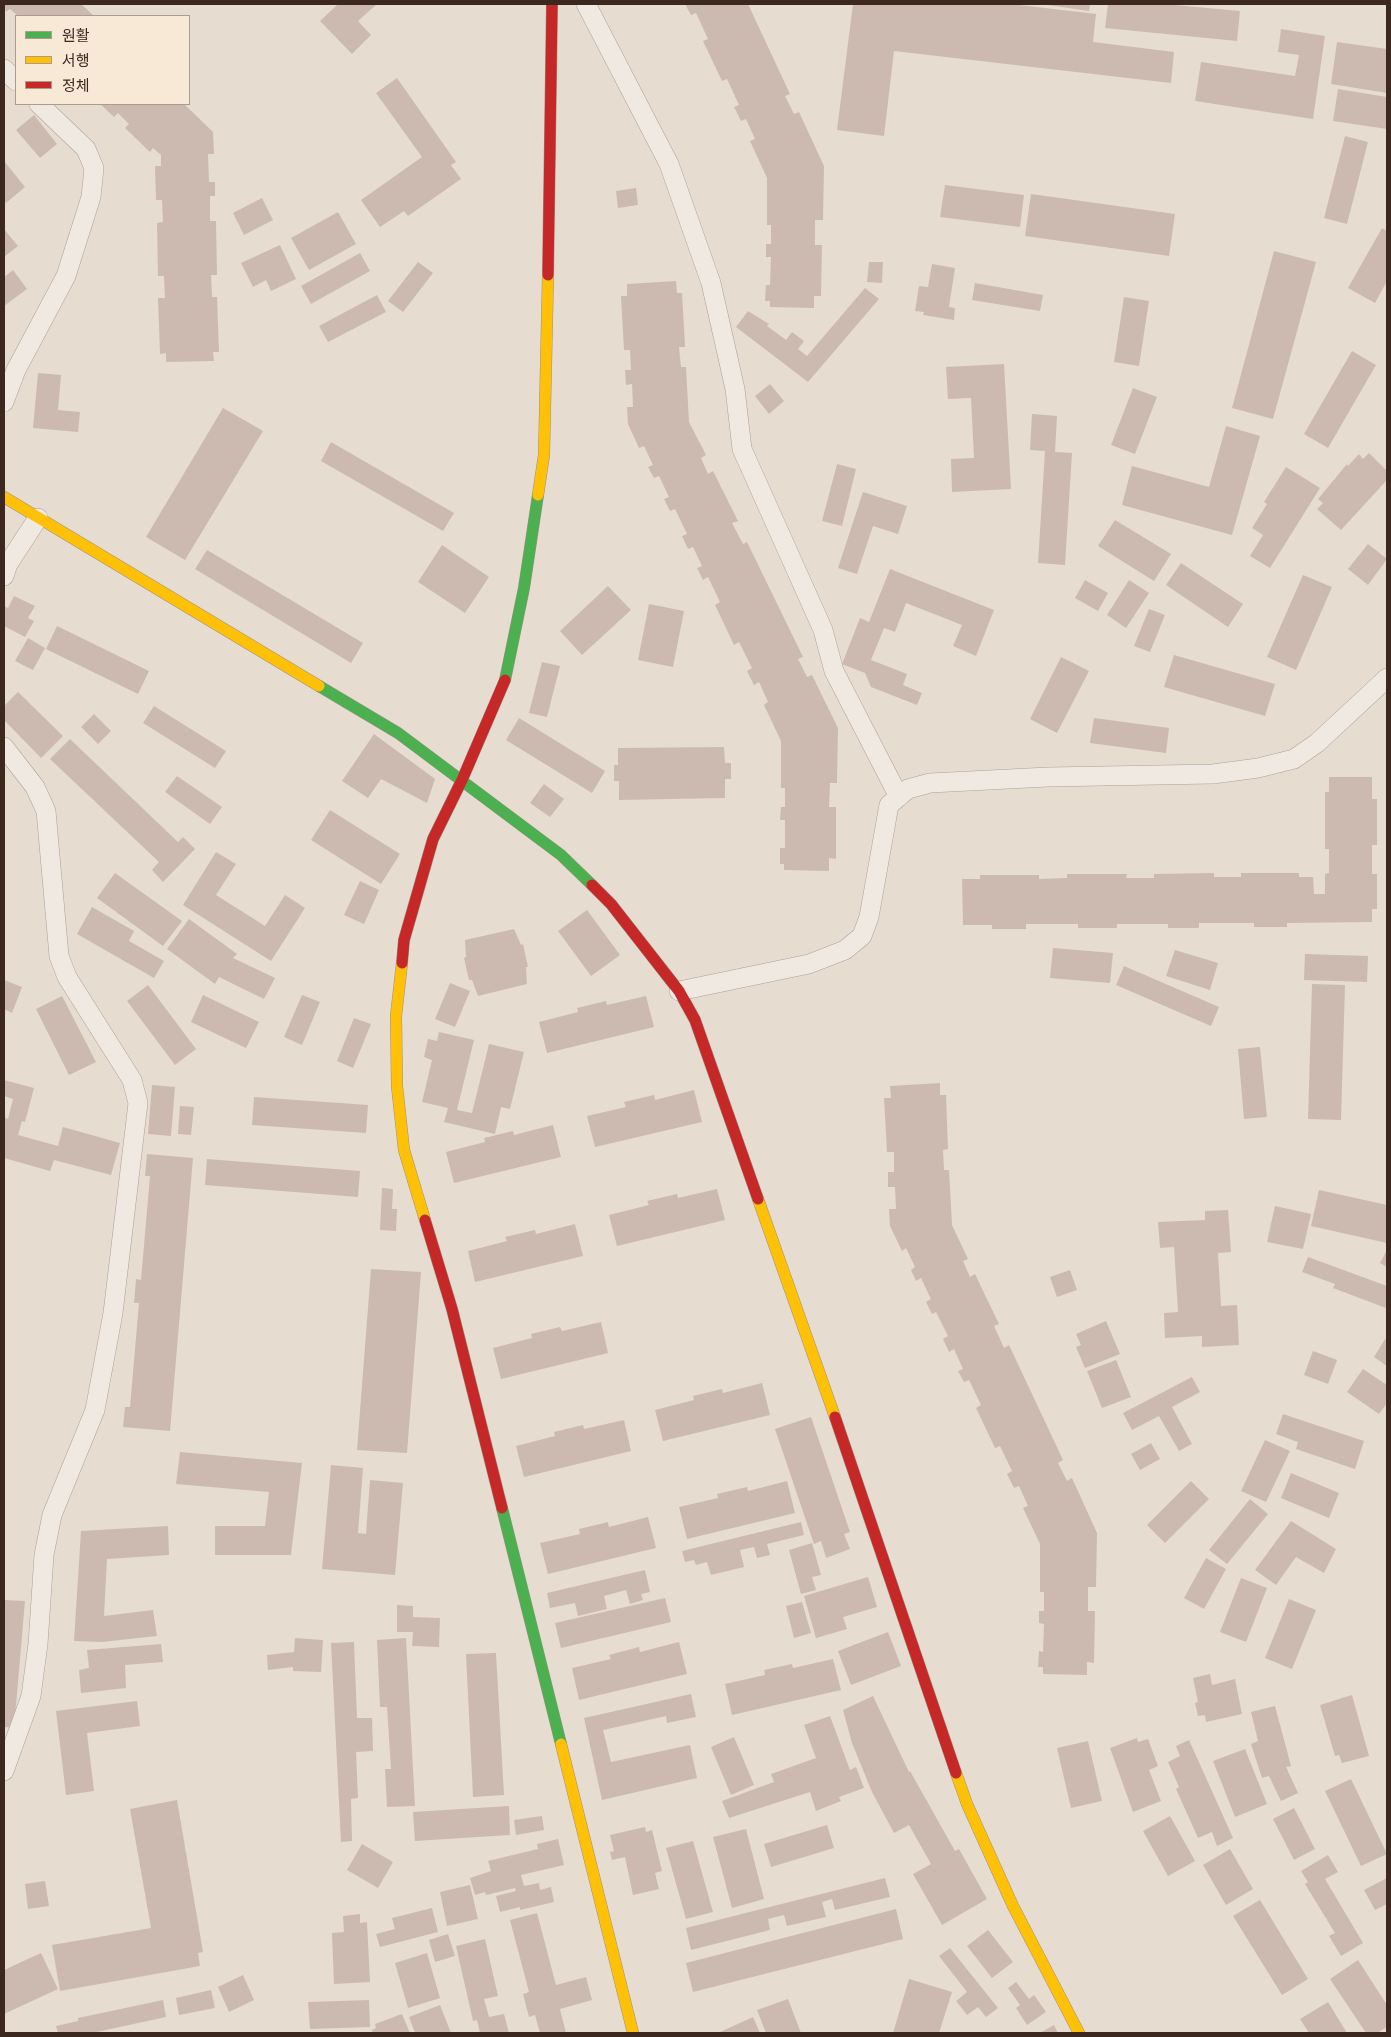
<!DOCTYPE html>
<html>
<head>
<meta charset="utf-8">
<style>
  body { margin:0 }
  #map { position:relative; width:1391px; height:2037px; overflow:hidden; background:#e7dcd0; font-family:Lora,"Noto Sans KR",serif }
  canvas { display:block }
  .frame { position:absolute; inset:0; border:5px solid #3d281f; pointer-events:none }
  .legend { position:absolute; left:15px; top:15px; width:175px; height:90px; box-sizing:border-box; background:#f8e8d6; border:1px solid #ad9b8d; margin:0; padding:6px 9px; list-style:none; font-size:15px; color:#3d281f }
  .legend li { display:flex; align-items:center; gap:10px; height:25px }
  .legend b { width:25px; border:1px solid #ad9b8d }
</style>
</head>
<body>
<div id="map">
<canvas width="1391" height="2037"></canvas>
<div class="frame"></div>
<ul class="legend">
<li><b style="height:6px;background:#4caf50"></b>원활</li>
<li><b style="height:6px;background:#ffc107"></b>서행</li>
<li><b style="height:6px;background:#c62828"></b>정체</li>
</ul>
</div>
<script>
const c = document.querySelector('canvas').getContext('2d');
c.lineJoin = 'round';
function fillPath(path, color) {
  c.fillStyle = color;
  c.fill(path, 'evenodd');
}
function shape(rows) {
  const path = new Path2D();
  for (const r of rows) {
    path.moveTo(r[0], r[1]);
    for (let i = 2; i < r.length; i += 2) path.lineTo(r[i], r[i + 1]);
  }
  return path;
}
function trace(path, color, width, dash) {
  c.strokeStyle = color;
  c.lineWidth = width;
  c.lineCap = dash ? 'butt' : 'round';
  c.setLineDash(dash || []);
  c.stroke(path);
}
const building = shape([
  [4,4,81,4,94,16,18,16,10,9,6,12],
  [336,4,377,4,358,21,371,35,352,54,320,21,337,5],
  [685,4,748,4,790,94,785,96,794,114,799,112,824,166,823,220,815,220,815,245,822,245,821,296,814,296,814,308,770,307,770,301,765,301,766,285,770,285,771,257,766,257,766,244,771,244,771,225,767,225,767,178,750,141,755,139,746,119,741,121,734,107,739,105,727,79,722,81,703,41,708,39,696,13,691,15],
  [853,4,1011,4,1096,14,1093,42,1174,52,1171,83,894,51,884,136,837,130],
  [1041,4,1090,4,1089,11],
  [1108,4,1164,4,1240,11,1237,41,1105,28],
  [1281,29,1325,36,1313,119,1195,101,1201,62,1295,76,1299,55,1278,52],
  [1337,42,1387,49,1387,93,1331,84],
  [397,78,456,162,451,165,461,179,408,216,404,211,380,227,361,200,422,157,376,93],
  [1338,89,1387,97,1387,129,1333,121],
  [100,104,184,104,213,132,214,154,208,154,209,182,215,182,215,196,210,196,210,221,216,221,217,275,211,275,212,297,217,297,219,352,213,352,214,361,166,362,166,353,160,354,158,298,165,298,164,276,158,276,157,223,163,222,162,200,156,200,155,166,161,166,161,155,153,148,150,152,125,128,129,124,118,113,114,117],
  [34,115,57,144,40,158,16,130],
  [1345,136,1368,142,1347,224,1324,218],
  [4,161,25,187,6,203,4,199],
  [945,185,1024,195,1020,227,940,217],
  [636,188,638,205,618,208,616,191],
  [1031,194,1175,214,1169,256,1025,236],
  [262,198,273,220,244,235,233,213],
  [338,212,356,244,309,270,291,238],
  [1382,228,1387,231,1387,281,1375,303,1348,288],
  [4,229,18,246,4,257],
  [280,245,296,279,271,291,266,280,253,287,241,263],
  [1274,251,1316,262,1273,419,1232,408],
  [360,253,370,271,311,304,301,286],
  [418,262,433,273,403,312,388,301],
  [869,262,883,262,882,283,867,282],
  [932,264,955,268,949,307,955,308,954,320,923,315,924,312,915,311,919,286,928,287],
  [13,270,27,289,4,306,4,277],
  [676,281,677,293,682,293,685,347,679,347,681,367,686,367,689,422,706,455,701,458,708,474,713,471,738,521,732,523,743,544,747,542,803,657,798,659,807,677,812,675,838,728,837,783,830,783,829,807,836,807,836,859,829,858,829,871,784,870,784,864,780,864,780,848,785,848,785,820,780,820,781,807,785,807,785,788,781,788,781,741,764,705,768,702,759,682,754,685,747,671,752,668,739,642,734,645,715,605,720,602,708,577,703,580,697,568,702,566,693,547,688,549,682,536,687,534,675,509,670,511,664,499,669,497,659,476,654,478,648,467,653,465,644,446,639,448,628,424,627,407,633,407,632,384,626,385,625,370,631,370,630,350,624,350,621,296,627,296,627,284],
  [975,283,1043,295,1040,311,972,300],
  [865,288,879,299,808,382,736,327,748,311,769,324,767,326,786,340,792,332,804,341,798,349,807,356],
  [377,295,386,312,328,342,319,326],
  [1124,297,1149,301,1139,366,1114,362],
  [1352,351,1376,365,1328,448,1304,434],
  [1004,364,1011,489,952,492,951,459,974,458,971,398,948,399,946,367],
  [38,373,61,375,58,410,80,412,78,432,33,428],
  [770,384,784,401,769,414,755,396],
  [1133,388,1157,397,1135,454,1111,445],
  [223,408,263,431,185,560,146,537],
  [1032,414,1057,416,1055,452,1072,453,1065,565,1038,563,1045,451,1030,450],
  [1226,426,1260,436,1232,535,1122,505,1132,466,1209,487],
  [331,442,454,513,443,531,321,461],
  [1369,453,1387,471,1387,480,1341,530,1317,509,1323,503,1318,499,1347,464,1348,466,1359,454,1363,459],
  [837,464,856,469,842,526,822,521],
  [1286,467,1320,488,1270,568,1250,556,1263,535,1252,528,1267,504,1264,502],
  [863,492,907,506,898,534,873,526,857,574,838,568],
  [1115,520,1171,554,1154,581,1098,546],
  [1368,544,1387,559,1368,585,1348,569],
  [442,545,489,577,465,613,418,582],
  [207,550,363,643,351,663,195,569],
  [1181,563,1243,604,1228,627,1166,585],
  [890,569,994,610,976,656,953,646,962,625,906,603,895,632,884,628,871,660,907,674,903,685,922,693,917,705,871,687,865,673,842,664,860,618,869,622],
  [1303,575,1332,587,1296,670,1267,657],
  [1085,580,1108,593,1098,611,1075,598],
  [1129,580,1149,593,1126,628,1107,615],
  [608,586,631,610,582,655,560,631],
  [14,596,35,606,28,618,34,621,25,637,4,626,4,606,8,608],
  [649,604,684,611,673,667,638,660],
  [1149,609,1165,615,1150,652,1134,646],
  [57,626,149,671,138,694,46,649],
  [28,638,45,648,33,670,15,661],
  [1174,655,1275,684,1265,716,1164,687],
  [1061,657,1089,671,1057,733,1030,719],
  [542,662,560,666,547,717,529,713],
  [18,692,63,736,41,758,4,720,4,706],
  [154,706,226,751,215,768,143,723],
  [94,714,111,731,98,744,81,727],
  [519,718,605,771,592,793,506,740],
  [1094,718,1169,728,1166,753,1090,743],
  [374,734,435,779,427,803,381,779,368,798,342,781],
  [70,739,178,842,183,837,195,849,163,882,152,870,159,862,50,759],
  [724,747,725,763,731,763,731,779,725,779,725,798,619,800,619,781,614,781,614,765,618,765,618,748],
  [177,776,222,807,210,824,165,792],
  [1329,777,1372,777,1372,799,1377,799,1377,845,1372,845,1372,874,1377,874,1377,909,1372,909,1372,922,1287,923,1287,927,1254,927,1254,923,1199,923,1199,928,1168,928,1168,924,1117,924,1117,928,1078,928,1078,924,1026,924,1026,929,992,929,992,925,963,925,962,879,980,879,980,875,1039,875,1039,879,1067,878,1067,874,1127,874,1126,878,1154,878,1154,874,1214,873,1214,877,1241,877,1241,873,1299,873,1299,877,1313,877,1314,894,1325,894,1325,874,1329,873,1329,849,1325,849,1325,792,1329,792],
  [544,784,564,799,550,817,530,803],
  [330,810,400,854,381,884,311,840],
  [216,852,236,864,216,895,265,926,285,895,305,908,271,961,183,905],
  [115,873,182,921,163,946,97,898],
  [360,881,379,890,364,924,344,915],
  [92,907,134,931,129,941,164,961,154,978,77,934],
  [587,910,620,955,591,976,558,931],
  [189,919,237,954,233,958,275,978,264,999,219,977,215,984,167,949],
  [514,929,521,945,523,944,528,967,526,967,527,984,478,996,472,980,469,980,464,958,466,957,465,940],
  [1053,948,1113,953,1110,983,1050,978],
  [1175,950,1218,963,1210,990,1166,976],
  [1305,954,1368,956,1367,982,1304,980],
  [1124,966,1219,1007,1211,1026,1116,985],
  [4,980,22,987,12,1013,4,1009],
  [450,983,470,991,455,1027,435,1019],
  [1312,984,1345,985,1341,1120,1308,1119],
  [148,985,196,1049,175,1065,127,1001],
  [203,995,259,1022,246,1048,191,1022],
  [302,995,320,1002,302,1045,284,1037],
  [62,996,96,1062,69,1075,36,1009],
  [646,996,654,1027,547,1053,539,1022,578,1012,577,1008,606,1001,607,1005],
  [354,1018,371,1024,353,1068,337,1061],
  [439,1032,474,1040,457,1110,472,1113,489,1044,524,1052,510,1109,501,1107,495,1134,444,1122,448,1108,422,1102,432,1060,424,1057,428,1039,437,1041],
  [1260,1047,1267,1117,1244,1119,1238,1049],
  [4,1080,34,1088,25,1122,22,1121,18,1135,58,1146,63,1127,120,1143,111,1175,54,1160,50,1171,4,1158,4,1117,8,1119,13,1099,4,1096],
  [940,1083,940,1095,946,1095,948,1149,943,1150,944,1170,949,1170,952,1225,968,1259,963,1261,970,1277,975,1274,999,1324,994,1326,1004,1348,1009,1345,1063,1460,1058,1463,1067,1481,1072,1478,1097,1533,1096,1587,1088,1587,1088,1611,1095,1611,1094,1663,1087,1662,1087,1675,1043,1674,1043,1667,1038,1667,1039,1651,1043,1652,1044,1624,1039,1623,1039,1611,1044,1611,1044,1592,1040,1592,1040,1544,1023,1508,1028,1506,1019,1486,1014,1488,1007,1474,1012,1471,1000,1446,995,1448,976,1408,981,1405,969,1380,964,1382,958,1371,963,1369,954,1349,949,1352,943,1339,948,1336,936,1312,932,1314,926,1302,931,1299,921,1278,916,1281,911,1270,915,1267,906,1248,902,1251,890,1226,889,1209,896,1209,895,1187,888,1187,888,1172,894,1172,894,1152,887,1152,884,1098,891,1098,890,1086],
  [152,1085,175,1087,171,1136,148,1134],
  [694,1090,702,1122,595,1147,587,1116,626,1107,624,1102,654,1095,655,1100],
  [254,1097,368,1105,366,1133,252,1125],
  [180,1106,194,1107,191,1135,178,1134],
  [553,1125,561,1157,454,1183,446,1152,485,1142,484,1138,513,1131,514,1135],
  [147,1154,193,1158,170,1431,123,1427,125,1407,130,1407,139,1303,134,1303,136,1279,141,1280,150,1176,145,1176],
  [207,1159,360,1171,358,1197,205,1185],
  [382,1188,393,1189,392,1209,397,1209,396,1231,380,1230],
  [717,1189,725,1220,617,1246,609,1215,649,1205,647,1201,677,1194,678,1198],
  [1319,1190,1387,1205,1387,1243,1311,1226],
  [1275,1206,1311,1214,1303,1249,1267,1242],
  [1228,1210,1231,1252,1218,1253,1221,1306,1237,1305,1239,1345,1202,1347,1202,1336,1165,1338,1164,1313,1178,1312,1174,1247,1160,1248,1158,1222,1205,1220,1205,1211],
  [575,1224,583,1256,475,1282,468,1251,507,1241,505,1237,535,1230,536,1234],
  [1387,1250,1387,1267,1380,1263],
  [1308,1257,1387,1286,1386,1308,1333,1288,1335,1284,1302,1272],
  [371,1269,421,1272,407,1453,357,1450],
  [1070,1270,1077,1290,1057,1297,1050,1277],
  [1106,1321,1120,1354,1085,1368,1076,1347,1081,1345,1076,1334],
  [601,1322,608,1353,501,1379,493,1348,532,1338,531,1334,560,1327,562,1331],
  [1385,1339,1387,1341,1387,1366,1374,1357],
  [1313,1351,1337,1360,1328,1384,1304,1375],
  [1116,1360,1131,1397,1102,1408,1087,1371],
  [1363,1369,1387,1385,1387,1403,1379,1414,1347,1392],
  [1192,1377,1200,1392,1172,1407,1192,1444,1179,1451,1159,1416,1132,1430,1123,1413],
  [762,1383,770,1415,663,1441,655,1410,694,1400,693,1396,722,1389,723,1393],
  [1283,1414,1364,1441,1355,1469,1296,1449,1298,1442,1276,1434],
  [811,1417,850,1532,844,1534,850,1549,826,1558,821,1541,814,1544,775,1429],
  [624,1420,631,1451,524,1477,516,1446,555,1436,554,1432,583,1425,584,1429],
  [1265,1440,1290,1451,1266,1502,1241,1491],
  [1151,1443,1160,1459,1140,1470,1131,1454],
  [180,1452,302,1463,291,1555,215,1555,215,1526,265,1526,269,1492,176,1484],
  [331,1465,363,1468,358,1533,366,1534,370,1480,403,1483,395,1575,322,1569],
  [1291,1473,1339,1493,1329,1518,1281,1498],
  [787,1481,795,1513,687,1539,679,1507,718,1498,717,1494,747,1487,748,1491],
  [1191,1481,1209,1499,1165,1543,1147,1525],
  [1250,1499,1268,1514,1227,1564,1209,1550],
  [648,1517,656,1548,548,1574,540,1543,580,1534,579,1529,608,1522,609,1527],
  [1291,1521,1336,1549,1324,1573,1296,1557,1276,1585,1255,1570],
  [801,1522,804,1535,767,1544,770,1555,757,1558,754,1547,740,1550,744,1567,711,1575,707,1562,696,1565,694,1560,685,1562,682,1551],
  [168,1526,169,1555,107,1559,104,1616,153,1610,157,1636,102,1642,74,1641,81,1531],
  [812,1543,821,1575,812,1577,816,1590,801,1594,789,1550],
  [1206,1558,1226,1569,1204,1609,1184,1598],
  [645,1570,650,1592,641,1594,643,1600,630,1604,626,1590,604,1596,607,1609,578,1616,575,1603,550,1608,547,1593],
  [868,1577,877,1607,843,1617,847,1629,816,1638,804,1596],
  [1241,1578,1267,1588,1246,1642,1220,1632],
  [665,1598,671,1622,561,1648,555,1623],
  [1289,1599,1316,1610,1292,1669,1265,1658],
  [4,1600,25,1601,14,1728,4,1727],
  [802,1602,811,1633,794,1638,786,1606],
  [397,1605,413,1606,413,1617,440,1618,439,1647,412,1646,413,1632,397,1632],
  [888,1632,901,1666,851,1685,838,1651],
  [295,1638,323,1640,321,1672,293,1671,293,1667,268,1670,267,1655,294,1652],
  [406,1638,415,1806,387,1807,385,1769,391,1769,387,1707,380,1707,377,1640],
  [354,1642,357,1718,372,1718,373,1751,356,1752,358,1798,351,1799,352,1841,341,1842,331,1643],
  [679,1642,687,1674,579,1700,572,1668,611,1659,609,1655,639,1647,640,1652],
  [161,1644,163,1662,125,1665,126,1688,81,1693,79,1670,89,1668,87,1650],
  [496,1653,504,1795,473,1797,466,1654],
  [833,1659,841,1690,732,1715,725,1684,765,1675,764,1670,792,1664,793,1668],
  [1210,1674,1212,1685,1235,1679,1242,1714,1206,1722,1205,1715,1198,1716,1195,1703,1198,1702,1193,1678],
  [691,1694,696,1717,667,1723,666,1716,603,1730,611,1762,690,1745,697,1778,602,1800,584,1718],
  [1352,1695,1369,1756,1342,1763,1339,1755,1335,1756,1320,1705],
  [873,1696,909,1772,910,1771,955,1851,959,1849,987,1899,942,1925,913,1874,931,1864,909,1825,894,1833,872,1792,852,1743,843,1710],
  [137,1701,140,1726,87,1733,94,1791,66,1795,56,1711],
  [1275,1706,1291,1766,1286,1767,1298,1793,1281,1801,1269,1776,1262,1778,1251,1744,1258,1741,1251,1712],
  [830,1716,850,1770,856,1767,864,1788,839,1797,841,1801,816,1811,810,1792,729,1818,722,1801,774,1782,771,1774,816,1758,804,1725],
  [734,1737,754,1785,731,1795,711,1747],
  [1137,1738,1138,1742,1148,1739,1158,1766,1149,1770,1161,1801,1133,1812,1110,1748],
  [1189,1740,1233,1838,1217,1846,1212,1832,1198,1838,1176,1789,1179,1787,1168,1762,1180,1756,1176,1746],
  [1088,1741,1102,1801,1071,1808,1057,1748],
  [1245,1749,1267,1804,1235,1817,1213,1761],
  [1351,1779,1387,1854,1361,1866,1325,1791],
  [177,1800,203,1952,198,1953,200,1966,60,1991,52,1945,151,1928,130,1809],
  [509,1806,510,1835,415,1841,413,1812],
  [1294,1808,1315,1849,1294,1860,1273,1819],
  [542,1816,544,1830,516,1835,514,1820],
  [1170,1816,1195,1861,1168,1876,1143,1831],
  [827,1825,834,1848,771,1867,764,1844],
  [645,1827,646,1832,652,1830,662,1871,655,1873,659,1889,633,1895,625,1857,612,1860,610,1852,614,1851,610,1835],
  [746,1829,764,1899,732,1908,713,1837],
  [558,1839,564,1865,521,1875,524,1886,539,1883,540,1890,551,1887,554,1902,520,1910,520,1907,500,1912,496,1896,516,1891,515,1888,486,1895,485,1892,475,1895,470,1878,491,1871,488,1861,538,1849,537,1844],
  [693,1841,713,1912,686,1919,666,1848],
  [362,1844,393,1862,378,1888,347,1870],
  [1230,1849,1253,1889,1226,1905,1203,1865],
  [1328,1855,1338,1872,1325,1879,1363,1943,1341,1956,1329,1936,1335,1933,1305,1884,1308,1882,1301,1871],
  [885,1878,890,1897,835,1910,832,1899,822,1902,826,1917,787,1926,784,1915,768,1919,770,1930,691,1950,686,1928],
  [1387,1878,1387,1904,1375,1910,1364,1890],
  [45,1881,49,1906,28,1909,25,1884],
  [470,1885,478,1919,447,1926,440,1892],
  [1260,1900,1308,1979,1282,1995,1233,1916],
  [432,1908,438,1932,380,1947,376,1934,395,1929,392,1918],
  [896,1909,903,1939,693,1992,686,1963],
  [537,1913,556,1985,586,1977,592,2000,560,2009,566,2033,540,2033,535,2015,529,2017,523,1994,529,1992,510,1920],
  [360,1914,360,1923,367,1922,370,1982,334,1984,332,1933,344,1932,343,1916],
  [988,1930,1013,1962,992,1978,967,1946],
  [448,1934,455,1956,435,1962,429,1940],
  [485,1939,498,1996,484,1999,489,2017,504,2014,509,2033,480,2033,477,2020,473,2021,456,1946],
  [950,1948,998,2008,986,2017,978,2007,967,2015,956,2001,967,1992,939,1956],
  [41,1953,58,1989,4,2014,4,1970],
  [427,1953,440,1998,408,2008,395,1963],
  [1358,1960,1387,2005,1387,2027,1377,2033,1366,2033,1330,1979],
  [243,1975,254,2000,229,2012,218,1987],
  [909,1979,952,1992,939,2033,893,2033],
  [1016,1982,1029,1999,1034,1995,1046,2012,1027,2025,1016,2008,1020,2005,1008,1988],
  [211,1990,215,2008,179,2015,176,1998],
  [788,1999,801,2033,766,2033,757,2010],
  [163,2000,166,2017,92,2033,58,2033,56,2026,78,2021,78,2018],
  [369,2000,370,2027,310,2029,308,2002],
  [1328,2002,1347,2033,1309,2033,1300,2019],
  [440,2005,451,2033,415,2033,409,2017],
  [402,2014,410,2033,373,2033,372,2030,376,2028,375,2024],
  [753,2017,760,2033,718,2033],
  [1054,2025,1058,2033,1040,2033]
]);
const street = shape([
  [586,4,669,164,711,283,735,389,742,449,823,630,834,671,899,797],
  [4,69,16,81],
  [4,402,16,370,66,276,91,197,94,168,86,149,39,104],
  [4,576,8,564,38,518],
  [4,747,35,787,46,811,59,956,67,977,132,1080,138,1103,113,1313,95,1410,52,1515,44,1555,38,1644,31,1696,4,1771],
  [679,991,809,964,845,950,862,936,869,917,889,805,908,789,930,783,1048,777,1213,774,1258,768,1294,759,1317,743,1387,678]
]);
const fast = shape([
  [505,680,524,588,538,495],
  [319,686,398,733,561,855,592,885],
  [502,1508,561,1744]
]);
const slow = shape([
  [538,495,544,455,548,275],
  [4,497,319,686],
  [402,963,396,1016,397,1086,404,1150,425,1220],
  [758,1199,835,1417],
  [561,1744,633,2033],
  [956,1773,967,1804,1013,1906,1079,2033]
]);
const jam = shape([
  [548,275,552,4],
  [592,885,611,904,679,991,695,1020,758,1199],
  [402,963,404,940,433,839,462,780,505,680],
  [425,1220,452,1309,502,1508],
  [835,1417,956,1773]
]);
fillPath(building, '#ccbab0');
trace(street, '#aca198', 20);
trace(fast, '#9c9188', 12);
trace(slow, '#9c9188', 12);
trace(jam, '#9c9188', 12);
trace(street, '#efe9e2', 19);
trace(fast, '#4caf50', 11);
trace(slow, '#ffc107', 11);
trace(jam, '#c62828', 11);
</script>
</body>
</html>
